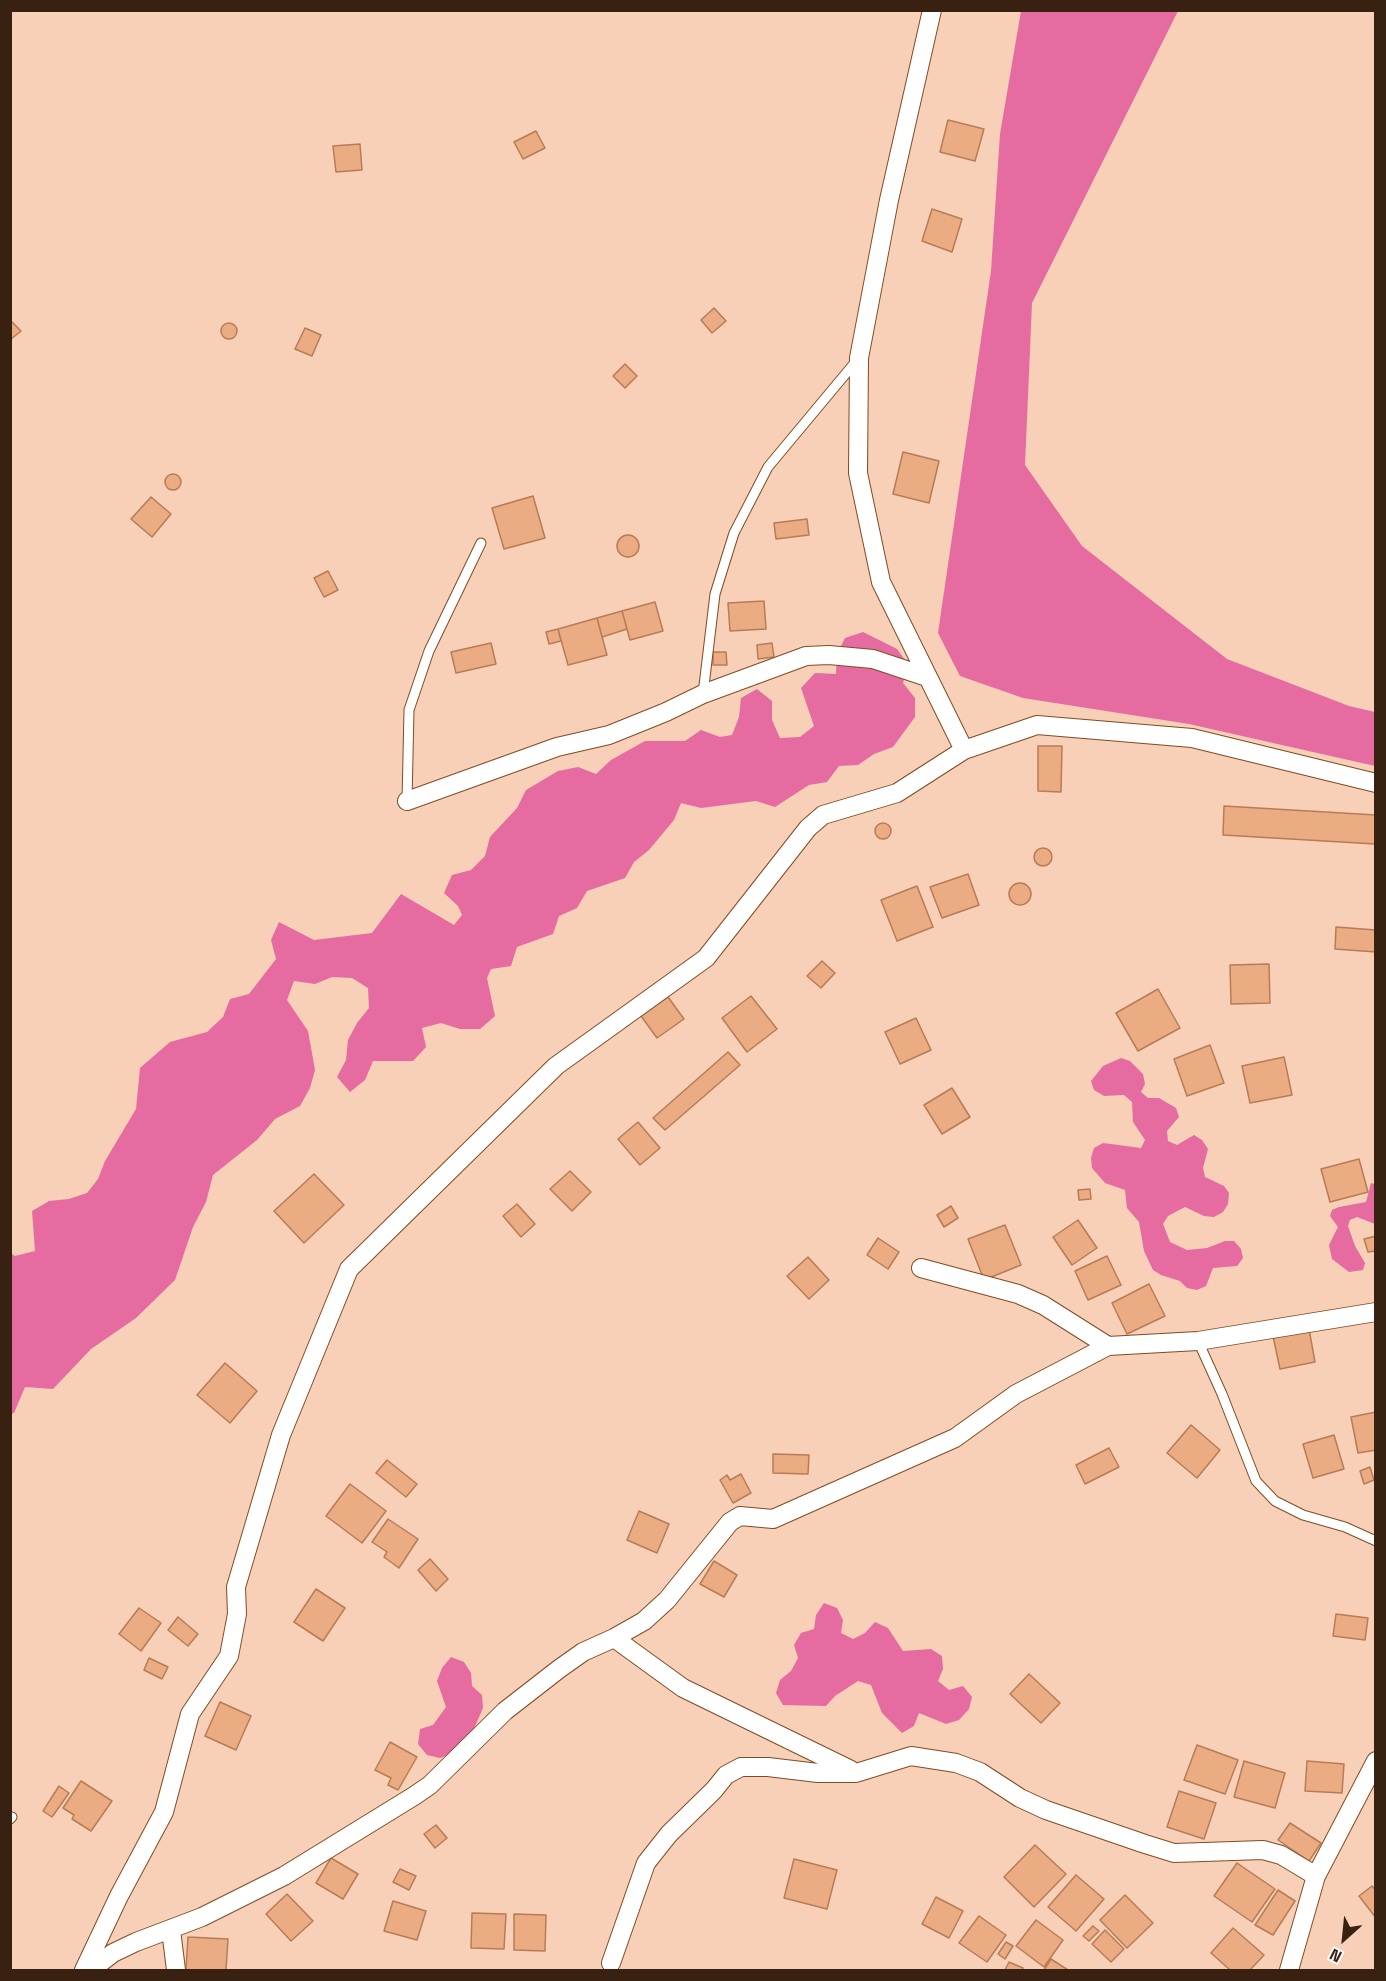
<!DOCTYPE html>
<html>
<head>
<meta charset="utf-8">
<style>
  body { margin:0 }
  #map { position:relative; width:1386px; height:1981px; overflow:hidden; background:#f7d0b7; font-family:"Space Grotesk",sans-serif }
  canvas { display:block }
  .frame { position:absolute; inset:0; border:12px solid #392111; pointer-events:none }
  .north { position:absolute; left:1314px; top:1909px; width:60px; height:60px; -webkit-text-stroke:4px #fafafa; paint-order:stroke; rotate:207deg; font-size:16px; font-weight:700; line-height:24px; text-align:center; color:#392111 }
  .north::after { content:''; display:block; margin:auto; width:21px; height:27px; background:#392111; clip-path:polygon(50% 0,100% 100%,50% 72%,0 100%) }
</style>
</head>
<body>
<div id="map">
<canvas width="1386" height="1981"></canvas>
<div class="frame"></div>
<div class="north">N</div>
</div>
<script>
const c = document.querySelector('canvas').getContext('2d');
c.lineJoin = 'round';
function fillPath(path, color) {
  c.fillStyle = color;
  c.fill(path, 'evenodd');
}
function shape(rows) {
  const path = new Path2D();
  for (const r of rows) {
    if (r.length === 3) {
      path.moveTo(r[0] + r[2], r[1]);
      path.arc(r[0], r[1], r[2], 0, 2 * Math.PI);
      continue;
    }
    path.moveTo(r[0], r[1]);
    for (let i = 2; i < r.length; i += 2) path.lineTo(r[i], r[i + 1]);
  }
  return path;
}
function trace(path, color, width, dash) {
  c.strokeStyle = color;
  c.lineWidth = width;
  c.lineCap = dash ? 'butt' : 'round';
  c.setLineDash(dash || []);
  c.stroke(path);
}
const forest = shape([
  [1021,11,1178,11,1032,303,1025,465,1082,546,1227,659,1349,706,1375,712,1375,766,1189,724,1023,698,960,676,938,633,991,271,1000,134],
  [863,632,897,649,908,664,903,683,915,698,915,717,893,747,874,754,858,765,839,766,827,782,809,785,775,807,756,801,701,808,681,803,674,820,649,850,634,862,625,878,587,891,577,908,559,916,553,934,517,947,511,966,491,969,487,978,495,1016,480,1029,460,1029,441,1023,422,1028,426,1047,413,1061,373,1061,365,1080,350,1092,337,1077,346,1060,348,1040,357,1023,369,1008,368,988,352,978,332,977,315,984,294,981,287,1000,308,1031,315,1070,310,1088,300,1106,275,1119,257,1140,213,1175,206,1202,193,1227,175,1280,136,1318,91,1349,53,1389,25,1387,14,1413,11,1414,10,1253,15,1256,35,1251,32,1211,49,1201,69,1199,87,1193,98,1179,105,1161,136,1109,140,1068,170,1042,207,1032,223,1017,230,999,249,994,276,959,271,940,279,922,314,940,372,933,401,894,454,925,462,915,458,906,444,893,452,875,471,870,485,856,490,837,517,808,526,790,558,771,578,767,596,774,611,760,645,741,685,741,701,730,720,737,732,735,739,717,741,698,757,689,772,701,772,720,780,738,800,737,814,726,801,688,815,673,836,674,837,654,845,638],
  [1121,1058,1130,1061,1143,1074,1145,1084,1141,1092,1148,1098,1159,1098,1176,1108,1179,1117,1167,1131,1168,1141,1177,1145,1194,1135,1202,1140,1208,1149,1203,1168,1205,1177,1224,1186,1229,1193,1228,1204,1223,1212,1214,1217,1204,1216,1185,1207,1168,1216,1163,1224,1170,1242,1187,1250,1207,1248,1225,1241,1234,1241,1241,1249,1243,1258,1237,1266,1213,1268,1206,1286,1197,1290,1187,1288,1180,1281,1161,1275,1153,1270,1144,1251,1139,1222,1127,1208,1125,1190,1105,1183,1092,1168,1091,1158,1094,1148,1103,1143,1141,1148,1145,1140,1133,1122,1132,1102,1124,1095,1104,1096,1094,1090,1091,1081,1103,1066],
  [1371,1183,1375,1184,1375,1224,1357,1217,1350,1220,1348,1226,1355,1246,1365,1263,1363,1270,1349,1272,1332,1259,1329,1245,1338,1227,1330,1216,1332,1210,1339,1207,1366,1202],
  [824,1603,837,1608,843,1620,841,1633,853,1639,865,1633,875,1622,888,1628,903,1651,931,1649,942,1656,943,1669,938,1681,949,1690,963,1686,972,1697,969,1709,959,1720,946,1724,919,1713,914,1726,902,1733,882,1713,871,1685,858,1681,835,1696,826,1706,783,1705,776,1693,780,1680,791,1671,798,1658,794,1645,801,1633,814,1629,816,1615],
  [451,1657,464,1662,471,1673,472,1686,482,1695,483,1708,472,1733,453,1753,440,1758,427,1755,418,1744,420,1729,433,1725,446,1707,437,1681,442,1668]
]);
const building = shape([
  [948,120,984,129,975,161,940,152,948,120],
  [536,131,545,148,523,159,514,142,536,131],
  [360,144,362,170,336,172,333,146,360,144],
  [932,209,962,219,952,252,922,241,932,209],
  [714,308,726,321,712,333,701,320,714,308],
  [10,320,21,331,10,340,10,320],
  [229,331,8],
  [305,328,321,335,312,356,295,349,305,328],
  [625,364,637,376,625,388,613,376,625,364],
  [903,452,939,461,929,503,893,494,903,452],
  [173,482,8],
  [533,496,545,538,504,549,492,508,533,496],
  [151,497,171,514,152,537,131,519,151,497],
  [807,519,809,535,776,539,774,523,807,519],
  [628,546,11],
  [328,571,338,590,324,597,314,578,328,571],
  [764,601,766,629,730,631,728,603,764,601],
  [655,602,663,631,630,640,622,611,655,602],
  [622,611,627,629,602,637,597,618,622,611],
  [597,618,607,655,568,665,558,629,597,618],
  [558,629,561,641,549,644,546,632,558,629],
  [491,643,496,664,456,673,451,652,491,643],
  [772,643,774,657,758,659,757,645,772,643],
  [713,652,726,652,727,665,713,665,713,652],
  [1038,746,1062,746,1061,792,1038,791,1038,746],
  [1224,806,1376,815,1375,844,1223,835,1224,806],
  [883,831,8],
  [1043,857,9],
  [968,874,979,905,942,918,930,887,968,874],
  [1020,894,11],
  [917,886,933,927,897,941,881,900,917,886],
  [1336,927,1376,930,1376,952,1335,949,1336,927],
  [822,961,835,973,821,988,807,976,822,961],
  [1269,964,1270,1003,1231,1004,1230,965,1269,964],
  [1158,989,1180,1028,1138,1051,1116,1013,1158,989],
  [751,996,777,1029,747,1052,722,1018,751,996],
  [668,997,684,1019,657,1038,641,1016,668,997],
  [916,1018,931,1050,900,1064,885,1032,916,1018],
  [1210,1045,1224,1083,1187,1096,1174,1059,1210,1045],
  [728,1052,740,1065,665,1130,653,1118,728,1052],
  [1284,1057,1292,1095,1250,1103,1242,1066,1284,1057],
  [952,1088,970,1117,942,1134,924,1105,952,1088],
  [638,1122,660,1148,640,1165,618,1139,638,1122],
  [1359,1159,1368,1192,1330,1202,1321,1169,1359,1159],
  [570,1171,591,1192,572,1211,550,1189,570,1171],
  [314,1174,344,1205,304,1243,274,1211,314,1174],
  [1090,1189,1091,1199,1079,1200,1078,1190,1090,1189],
  [517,1204,535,1224,521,1237,503,1216,517,1204],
  [951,1206,958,1218,944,1227,937,1215,951,1206],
  [1078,1220,1097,1248,1072,1265,1053,1237,1078,1220],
  [1005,1225,1021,1265,984,1280,968,1239,1005,1225],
  [1376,1236,1376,1251,1368,1252,1364,1239,1376,1236],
  [878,1238,899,1252,888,1269,867,1255,878,1238],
  [1107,1256,1121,1285,1088,1300,1075,1271,1107,1256],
  [808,1257,829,1280,809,1299,787,1276,808,1257],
  [1149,1284,1165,1316,1127,1334,1112,1303,1149,1284],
  [1309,1329,1315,1362,1280,1369,1273,1336,1309,1329],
  [225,1363,257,1391,230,1423,197,1395,225,1363],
  [1376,1412,1376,1450,1358,1453,1351,1417,1376,1412],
  [1191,1425,1220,1450,1197,1478,1167,1453,1191,1425],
  [1334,1435,1344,1469,1313,1478,1303,1444,1334,1435],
  [1109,1448,1119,1467,1085,1484,1076,1465,1109,1448],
  [773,1454,809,1455,808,1474,773,1473,773,1454],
  [387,1460,417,1484,406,1497,376,1473,387,1460],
  [1370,1467,1374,1480,1364,1484,1360,1471,1370,1467],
  [741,1474,751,1493,733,1503,720,1480,727,1475,730,1480,741,1474],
  [350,1484,386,1511,362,1543,326,1516,350,1484],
  [639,1511,669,1524,657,1553,627,1540,639,1511],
  [388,1519,418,1539,399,1568,384,1557,387,1552,372,1542,388,1519],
  [430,1559,448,1579,436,1591,418,1570,430,1559],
  [714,1561,737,1575,724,1597,700,1584,714,1561],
  [316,1589,345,1608,323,1641,294,1622,316,1589],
  [139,1608,161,1623,141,1651,119,1634,139,1608],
  [1336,1614,1368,1618,1365,1640,1333,1636,1336,1614],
  [178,1617,198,1634,188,1646,168,1630,178,1617],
  [149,1658,168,1667,162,1679,144,1670,149,1658],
  [1029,1674,1060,1703,1041,1723,1010,1694,1029,1674],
  [220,1702,251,1716,236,1750,205,1736,220,1702],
  [390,1742,417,1757,398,1790,388,1785,391,1778,375,1770,390,1742],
  [1197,1745,1238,1760,1225,1794,1184,1780,1197,1745],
  [1244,1761,1285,1773,1275,1808,1234,1797,1244,1761],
  [1307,1761,1344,1764,1342,1793,1305,1791,1307,1761],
  [81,1781,112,1801,91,1831,72,1819,74,1815,63,1808,81,1781],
  [59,1786,69,1793,52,1817,43,1811,59,1786],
  [1179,1791,1216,1803,1204,1839,1167,1827,1179,1791],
  [1290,1823,1321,1843,1309,1861,1278,1840,1290,1823],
  [436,1825,447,1838,435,1848,424,1834,436,1825],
  [1035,1845,1066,1874,1034,1907,1004,1877,1035,1845],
  [331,1858,358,1874,343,1899,316,1883,331,1858],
  [794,1859,837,1870,827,1909,784,1898,794,1859],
  [1237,1863,1275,1889,1252,1922,1214,1896,1237,1863],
  [400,1869,416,1876,409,1890,393,1882,400,1869],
  [1076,1875,1104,1899,1076,1931,1048,1907,1076,1875],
  [1372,1886,1376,1891,1376,1918,1359,1896,1372,1886],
  [1278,1890,1295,1901,1273,1935,1255,1925,1278,1890],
  [287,1894,313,1921,291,1941,266,1914,287,1894],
  [1125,1895,1153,1923,1127,1948,1100,1920,1125,1895],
  [936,1897,963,1911,949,1938,922,1924,936,1897],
  [393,1901,426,1911,417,1940,384,1931,393,1901],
  [472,1913,506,1914,504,1949,471,1948,472,1913],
  [514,1914,546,1915,545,1951,514,1950,514,1914],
  [979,1916,1006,1935,987,1962,959,1943,979,1916],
  [1036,1920,1063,1940,1044,1967,1016,1946,1036,1920],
  [1093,1926,1099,1931,1089,1941,1083,1936,1093,1926],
  [1233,1928,1264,1955,1250,1970,1230,1970,1211,1953,1233,1928],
  [1105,1930,1124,1949,1111,1962,1092,1944,1105,1930],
  [188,1937,228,1939,226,1970,186,1970,188,1937],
  [1006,1942,1013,1946,1005,1959,998,1954,1006,1942],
  [1051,1959,1068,1970,1044,1970,1051,1959],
  [1009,1962,1023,1968,1022,1970,1005,1970,1009,1962]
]);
const lane = shape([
  [703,694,715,594,734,533,768,467,858,359],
  [407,801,409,710,429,651,481,543],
  [1198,1341,1222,1394,1256,1481,1275,1501,1303,1515,1345,1527,1376,1541],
  [10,1819,12,1817]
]);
const street = shape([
  [932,10,889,200,859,358,858,473,881,582,964,750],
  [407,801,557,747,609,735,666,712,703,694,806,656,829,655,873,659,927,677],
  [921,1268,1018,1294,1043,1305,1108,1346,1198,1341,1376,1312],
  [614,1638,683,1688,851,1770],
  [171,1930,176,1970],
  [611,1963,646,1863,669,1834,714,1790,726,1775,741,1767,768,1767,818,1773,856,1773,911,1756,956,1763,980,1772,1020,1798,1046,1810,1145,1844,1174,1853,1263,1850,1281,1855,1316,1876],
  [84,1970,119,1896,164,1812,190,1714,229,1656,237,1614,236,1587,281,1435,349,1269,556,1066,706,958,808,828,823,815,897,793,964,750,1037,725,1192,738,1376,783],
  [91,1970,113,1953,136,1942,202,1917,284,1876,414,1796,430,1785,505,1711,559,1669,583,1652,614,1638,644,1621,667,1600,730,1522,740,1516,773,1519,955,1438,1016,1394,1108,1346],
  [1289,1970,1316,1876,1376,1761]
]);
fillPath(forest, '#e56ba1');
fillPath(building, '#ebac83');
trace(building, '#b77c55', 1.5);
trace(lane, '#814b23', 11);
trace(street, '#814b23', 20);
trace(lane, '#fff', 9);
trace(street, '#fff', 18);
</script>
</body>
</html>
